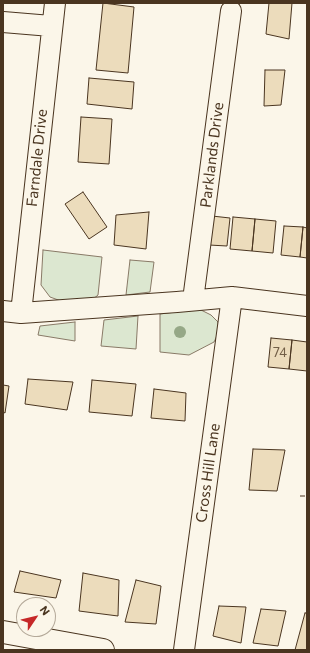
<!DOCTYPE html>
<html>
<head>
<meta charset="utf-8">
<style>
  body { margin:0 }
  #map { position:relative; width:310px; height:653px; overflow:hidden; background:#fbf6e9; font-family:Commissioner,sans-serif }
  canvas { display:block }
  .frame { position:absolute; inset:0; border:4px solid #4a3520; pointer-events:none }
  .north { position:absolute; left:16px; top:597px; width:40px; height:40px; box-sizing:border-box; background:#fbf6e9; border:1px solid #b4a999; border-radius:50%; rotate:55deg; font-size:11px; font-weight:700; line-height:16px; text-align:center; color:#4a3520 }
  .north::after { content:''; display:block; margin:auto; width:14px; height:18px; background:#c62828; clip-path:polygon(50% 0,100% 100%,50% 72%,0 100%) }
</style>
</head>
<body>
<div id="map">
<canvas width="310" height="653"></canvas>
<div class="frame"></div>
<div class="north">N</div>
</div>
<script>
const c = document.querySelector('canvas').getContext('2d');
c.lineJoin = 'round';
function fillPath(path, color) {
  c.fillStyle = color;
  c.fill(path, 'evenodd');
}
function shape(rows) {
  const path = new Path2D();
  for (const r of rows) {
    path.moveTo(r[0], r[1]);
    for (let i = 2; i < r.length; i += 2) path.lineTo(r[i], r[i + 1]);
  }
  return path;
}
function trace(path, color, width, dash) {
  c.strokeStyle = color;
  c.lineWidth = width;
  c.lineCap = dash ? 'butt' : 'round';
  c.setLineDash(dash || []);
  c.stroke(path);
}
function write(font, color, halo, rows, align = 'center') {
  c.font = font + ' Commissioner,sans-serif';
  c.lineWidth = 3;
  c.setLineDash([]);
  c.textBaseline = 'middle';
  c.strokeStyle = halo;
  c.fillStyle = color;
  for (const [text, x, y, turn = 0] of rows) {
    c.save();
    c.translate(x, y);
    c.rotate((+turn || 0) * Math.PI / 180);
    c.textAlign = isNaN(turn) ? turn : align;
    if (halo) c.strokeText(text, 0, 0);
    c.fillText(text, 0, 0);
    c.restore();
  }
}
const green = shape([
  [43,250,102,257,98,295,92,300,61,301,50,297,41,285,43,250],
  [130,260,154,262,150,292,126,295,130,260],
  [199,309,211,315,218,322,219,332,214,342,189,355,160,352,160,314,199,309],
  [138,316,136,349,101,346,104,320,138,316],
  [75,322,75,341,38,335,40,326,75,322]
]);
const building = shape([
  [103,3,134,7,128,73,96,70,103,3],
  [269,3,292,3,289,39,266,34,269,3],
  [265,70,285,70,281,105,264,106,265,70],
  [89,78,134,82,132,109,87,104,89,78],
  [81,117,112,119,109,164,78,162,81,117],
  [83,192,107,227,89,239,65,204,83,192],
  [149,212,146,249,114,245,116,215,149,212],
  [212,216,230,218,227,246,209,245,212,216],
  [233,217,255,219,252,251,230,249,233,217],
  [255,219,276,221,273,253,252,251,255,219],
  [284,226,303,227,300,257,281,255,284,226],
  [303,227,307,228,307,258,300,257,303,227],
  [271,338,292,340,289,369,268,367,271,338],
  [292,340,307,342,307,371,289,369,292,340],
  [28,379,73,382,67,410,25,404,28,379],
  [92,380,136,384,132,416,89,412,92,380],
  [3,385,9,386,5,413,3,412,3,385],
  [154,389,186,393,185,421,151,418,154,389],
  [253,449,285,450,277,491,249,490,253,449],
  [20,571,61,580,56,598,14,592,20,571],
  [83,573,119,580,118,616,79,611,83,573],
  [136,580,161,586,156,624,125,622,136,580],
  [219,606,246,607,241,643,213,636,219,606],
  [261,609,286,611,278,646,253,643,261,609],
  [305,613,307,613,307,650,295,650,305,613]
]);
const street = shape([
  [3,22,51,26],
  [193,300,231,11],
  [3,311,21,313,177,302,232,297,307,306],
  [21,313,55,3],
  [184,650,232,297]
]);
const secondary = shape([
  [3,632,103,650]
]);
const fence = shape([
  [300,496,307,496]
]);
const trees = [
  [180,332]
];
const numberNames = [
  ["74",280,353]
];
const streetNames = [
  ["Parklands Drive",212,155,-83],
  ["Farndale Drive",37,158,-84],
  ["Cross Hill Lane",208,473,-82]
];
fillPath(green, '#dce7d0');
trace(green, '#887966', 1);
fillPath(building, '#ecdcbc');
trace(building, '#4a3520', 1);
trace(street, '#4a3520', 22);
trace(secondary, '#4a3520', 24);
trace(street, '#fbf6e9', 20);
trace(secondary, '#fbf6e9', 22);
trace(fence, '#4a3520', 1, [5, 2]);
c.fillStyle = '#96a887';
for (const [x, y] of trees) {
  c.beginPath();
  c.arc(x, y, 6, 0, 2 * Math.PI);
  c.fill();
}
write('13px', '#725f47', null, numberNames);
write('15px', '#4a3520', '#fbf6e9', streetNames);
</script>
</body>
</html>
